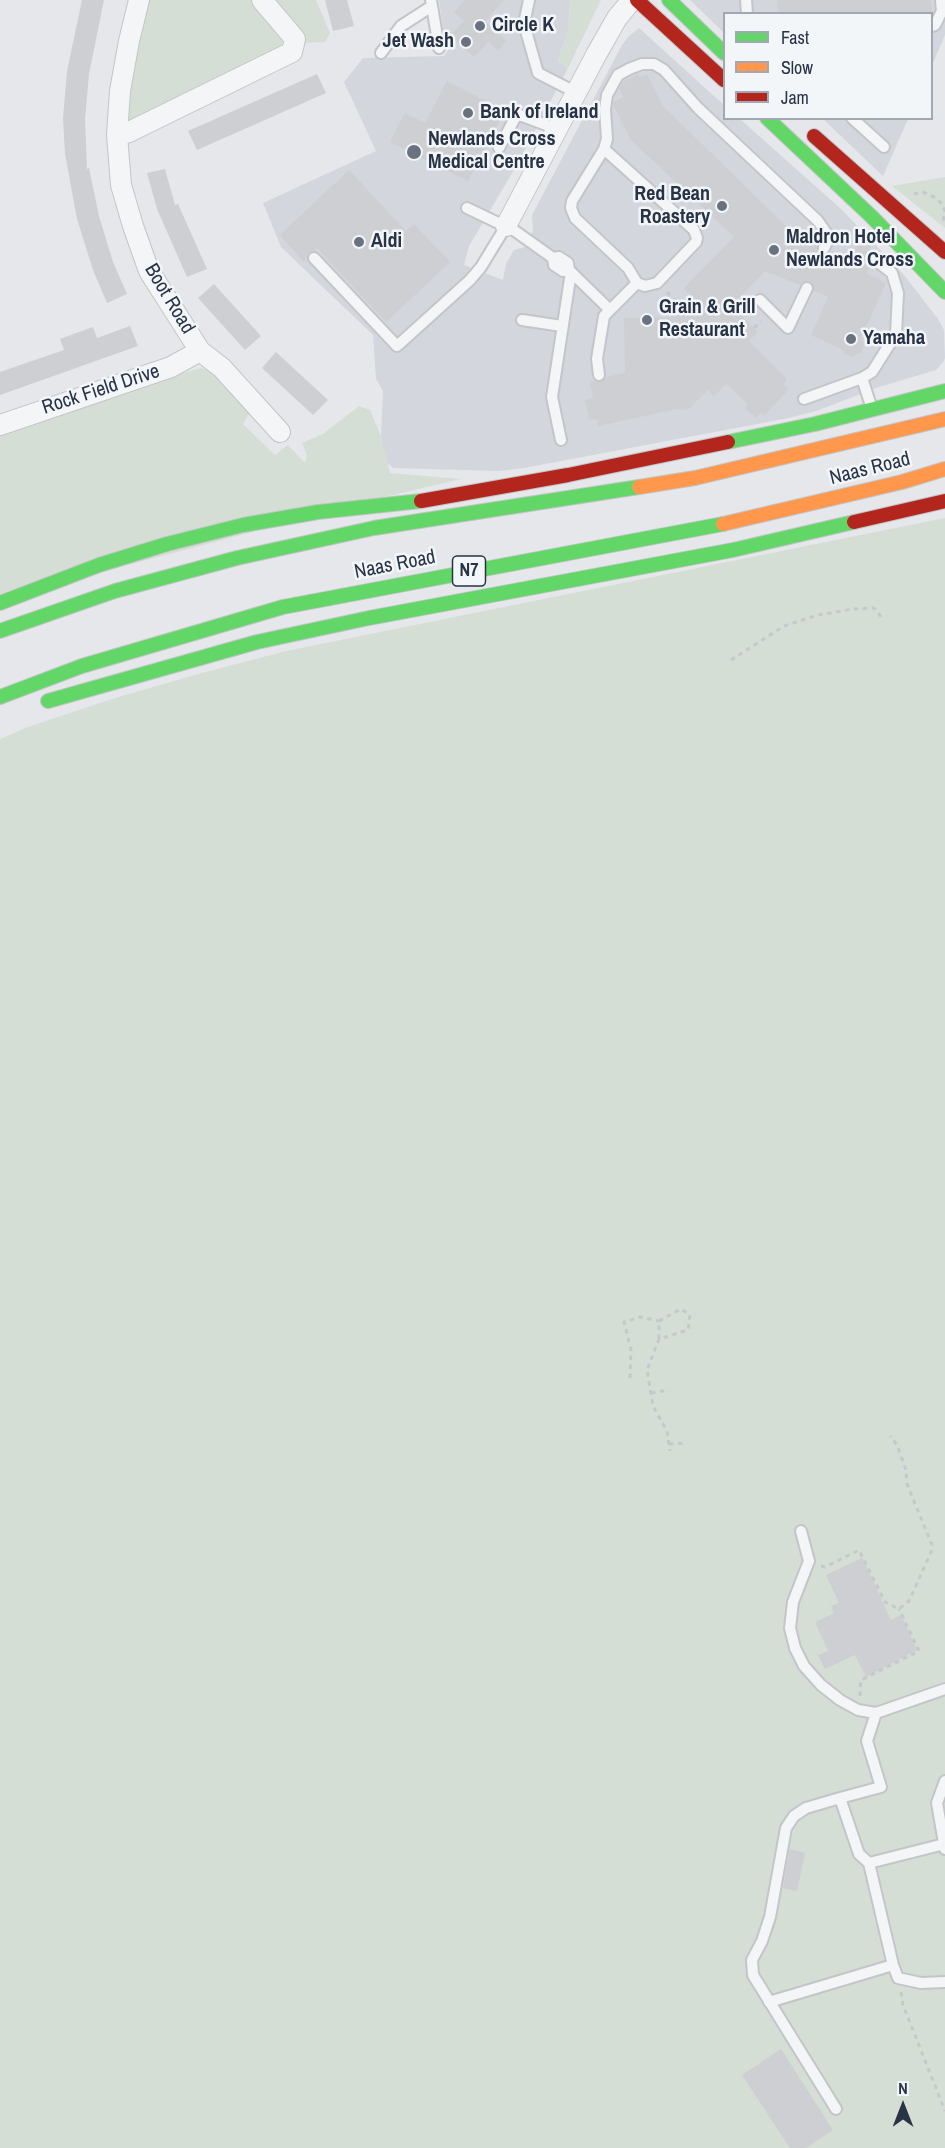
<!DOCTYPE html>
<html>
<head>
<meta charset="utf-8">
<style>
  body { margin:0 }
  #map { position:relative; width:945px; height:2148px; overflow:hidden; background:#e5e7ea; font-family:"Archivo Narrow",sans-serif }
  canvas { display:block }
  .legend { position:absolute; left:723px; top:12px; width:210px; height:108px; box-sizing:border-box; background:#f3f6f9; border:2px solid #a2a8b1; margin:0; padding:8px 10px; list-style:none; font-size:18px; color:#293346 }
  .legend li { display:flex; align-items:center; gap:12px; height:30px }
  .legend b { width:30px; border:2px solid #a2a8b1 }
  .north { position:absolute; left:873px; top:2076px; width:60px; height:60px; -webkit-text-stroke:4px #f3f6f9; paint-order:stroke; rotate:0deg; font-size:16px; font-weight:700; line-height:24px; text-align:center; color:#293346 }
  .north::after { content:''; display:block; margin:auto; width:21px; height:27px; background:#293346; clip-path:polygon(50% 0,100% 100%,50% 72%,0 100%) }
</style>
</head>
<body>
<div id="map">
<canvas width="945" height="2148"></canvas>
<ul class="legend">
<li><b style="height:8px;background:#63d668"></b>Fast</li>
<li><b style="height:8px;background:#ff974d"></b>Slow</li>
<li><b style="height:8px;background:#b3261e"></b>Jam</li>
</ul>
<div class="north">N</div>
</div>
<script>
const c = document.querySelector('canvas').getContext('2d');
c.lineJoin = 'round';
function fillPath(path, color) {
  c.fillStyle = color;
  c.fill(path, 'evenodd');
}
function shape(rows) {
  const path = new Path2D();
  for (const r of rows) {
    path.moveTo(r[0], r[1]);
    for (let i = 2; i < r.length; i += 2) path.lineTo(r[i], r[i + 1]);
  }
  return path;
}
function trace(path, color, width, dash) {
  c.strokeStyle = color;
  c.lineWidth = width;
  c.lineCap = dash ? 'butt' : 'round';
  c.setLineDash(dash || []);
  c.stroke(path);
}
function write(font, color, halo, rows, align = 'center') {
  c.font = font + ' "Archivo Narrow",sans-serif';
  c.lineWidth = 5;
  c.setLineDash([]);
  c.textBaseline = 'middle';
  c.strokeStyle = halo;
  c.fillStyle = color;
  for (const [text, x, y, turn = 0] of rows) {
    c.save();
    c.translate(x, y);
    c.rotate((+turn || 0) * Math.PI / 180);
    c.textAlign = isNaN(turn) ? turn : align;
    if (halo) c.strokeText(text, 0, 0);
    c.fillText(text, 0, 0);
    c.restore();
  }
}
const built = shape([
  [439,0,570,0,568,30,558,61,568,68,518,163,469,246,464,265,503,280,506,264,514,250,525,247,533,231,532,215,622,45,629,36,639,28,724,105,724,118,740,119,841,209,904,275,938,319,944,330,945,358,943,362,936,370,879,387,816,411,789,418,524,468,498,471,393,468,386,462,381,436,383,391,376,379,373,335,281,247,263,203,376,151,344,82,363,58,444,56,451,46,445,43],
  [690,0,945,0,945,35,932,65,932,14,724,14,724,33],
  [823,119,908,119,883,176]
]);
const green = shape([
  [144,0,256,0,283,32,282,46,122,126],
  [272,0,316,0,330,33,325,42,302,43],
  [570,0,601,0,568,68,558,61,568,30],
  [945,177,945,228,892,186],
  [200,368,215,372,252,409,243,424,275,455,288,445,305,463,307,455,302,443,323,434,359,406,370,410,381,436,390,473,461,479,380,498,0,599,0,432],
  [945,518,945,2148,0,2148,0,739,28,727,115,698,202,673,286,651]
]);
const building = shape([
  [82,0,104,0,89,74,85,119,87,169,89,168,99,216,113,262,127,294,107,303,93,270,77,219,65,154,63,118,67,71],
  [325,0,347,0,354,26,333,31],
  [465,0,504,0,485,21,506,40,498,51,488,42,474,57,450,36,464,21,454,12],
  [777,0,931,0,932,14,778,14],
  [317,74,326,93,197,150,188,131],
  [638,74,639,77,647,74,663,106,797,237,817,245,817,252,821,255,828,255,831,251,851,259,859,240,871,245,863,264,869,267,866,273,886,283,861,338,864,344,862,352,852,357,844,354,841,349,811,335,828,297,814,291,813,284,810,281,803,282,800,285,765,271,731,306,758,332,749,341,787,379,783,384,788,390,764,416,761,413,756,418,745,408,748,404,726,384,714,396,708,390,688,410,677,409,598,426,597,419,589,420,585,400,593,398,590,381,600,382,606,377,625,373,624,318,671,317,690,295,684,288,734,237,630,139,613,105,614,102,623,97,619,89,623,82],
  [447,81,505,111,468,181,390,142,405,113,425,123],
  [165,169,175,205,178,204,207,269,187,277,157,209,147,173],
  [349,170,406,231,414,224,450,262,386,322,318,249,309,252,304,262,280,235],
  [214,284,261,336,245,350,198,298],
  [130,326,138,346,0,395,0,372,64,350,60,339,93,327,97,338],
  [276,352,328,400,313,415,262,368],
  [862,1558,891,1620,901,1615,917,1650,866,1677,855,1655,825,1669,818,1655,828,1651,815,1622,834,1613,831,1606,839,1603,826,1575],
  [790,1849,805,1853,797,1891,783,1888],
  [781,2049,833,2130,806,2148,790,2148,742,2075]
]);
const path = shape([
  [914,194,923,192,936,198,943,205,945,212,943,221],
  [667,292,681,306],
  [754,328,761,321],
  [731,660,784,626,818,615,853,609,874,608,883,619],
  [659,1339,659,1321,681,1309,690,1315,688,1330,659,1339,647,1370,653,1406,667,1431,670,1451],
  [630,1378,631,1349,624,1322,640,1317,659,1321],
  [651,1393,669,1390],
  [669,1444,686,1443],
  [821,1566,825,1567,859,1550,885,1602,899,1609,909,1601,931,1552,932,1545,907,1484,906,1470,897,1445,890,1436],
  [860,1696,861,1680,919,1651,899,1609],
  [901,1992,903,2005,945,2111]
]);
const lane = shape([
  [431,0,439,48],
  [529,0,524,24,538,73,577,93],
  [746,0,747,14],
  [932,26,935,25,942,11,941,0],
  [381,53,401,26,432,6],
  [852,118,884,147],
  [499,148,517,114,557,129],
  [604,149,694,230,697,238,696,242,657,283,645,286,637,283,628,268,575,218,571,208,572,201,604,149],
  [604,149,607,139,605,109,607,95,618,75,629,69,642,64,654,64,664,70,698,108,818,221,827,234,828,240,824,248],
  [467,208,515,231,553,258,554,265,563,271,569,270,568,263,559,257,553,258],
  [314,258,397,346,470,280,481,267,506,226],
  [569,270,610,310,637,283],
  [760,300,788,328,807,288],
  [522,320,562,326],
  [599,375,597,359,604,316,610,310],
  [862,378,872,409],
  [804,399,862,378,872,372,896,334,898,293,892,273,874,259],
  [561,440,552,397,571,272],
  [801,1531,809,1561,793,1602,790,1628,795,1648,804,1666,821,1685,840,1700,858,1710,876,1713,945,1689],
  [876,1713,867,1741,881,1787,840,1798,859,1854,869,1863,893,1965,898,1978,921,1983,945,1982],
  [945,1849,937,1803,945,1781],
  [869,1863,944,1844],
  [769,2002,893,1965],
  [836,2109,753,1975,752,1960,762,1941,770,1917,786,1828,794,1816,806,1808,840,1798]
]);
const street = shape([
  [139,0,129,41,120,91,117,135,121,185,133,226,149,271,200,351,222,368,280,432],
  [117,135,129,132,292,52,295,39,262,0],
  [506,226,596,55,617,18,632,0],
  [0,425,171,367,200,351]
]);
const fast = shape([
  [669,0,724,53],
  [767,118,872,217,945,292],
  [728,442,815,424,945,391],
  [0,603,99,565,167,544,243,525,318,512,421,501],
  [0,631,115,591,237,558,374,528,639,487],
  [0,697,82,666,283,607,723,524],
  [48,701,257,642,369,618,733,550,854,522]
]);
const slow = shape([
  [639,487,695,478,945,419],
  [723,524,902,482,945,469]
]);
const jam = shape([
  [637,0,724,80],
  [814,136,945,252],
  [421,501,568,475,728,442],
  [854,522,945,501]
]);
const markers = [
  [480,26,6,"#6b727f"],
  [466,42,6,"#6b727f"],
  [468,113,6,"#6b727f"],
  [414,152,8,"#6b727f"],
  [722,206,6,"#6b727f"],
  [359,242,6,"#6b727f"],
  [774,250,6,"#6b727f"],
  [647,320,6,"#6b727f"],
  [851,339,6,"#6b727f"]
];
const shields = [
  [469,571,33]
];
const shieldNames = [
  ["N7",469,571]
];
const poiNames = [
  ["Circle K",492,26],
  ["Jet Wash",454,42,"right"],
  ["Bank of Ireland",480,113],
  ["Newlands Cross",428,140],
  ["Medical Centre",428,163],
  ["Red Bean",710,195,"right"],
  ["Roastery",710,218,"right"],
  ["Maldron Hotel",786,238],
  ["Newlands Cross",786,261],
  ["Aldi",371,242],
  ["Grain & Grill",659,308],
  ["Restaurant",659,331],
  ["Yamaha",863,339]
];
const streetNames = [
  ["Boot Road",169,299,59],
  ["Rock Field Drive",101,390,-18],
  ["Naas Road",870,469,-14],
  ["Naas Road",395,565,-11]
];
fillPath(built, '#d3d6dd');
fillPath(green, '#d5ded5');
fillPath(building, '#cecfd3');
trace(lane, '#c3c5c8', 14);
trace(street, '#c3c5c8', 22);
trace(fast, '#c3c5c8', 16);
trace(slow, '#c3c5c8', 16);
trace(jam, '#c3c5c8', 16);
trace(path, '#c6c8cc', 3, [4.5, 4.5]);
trace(lane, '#f4f5f7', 10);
trace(street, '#f4f5f7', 20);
trace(fast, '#63d668', 14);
trace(slow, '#ff974d', 14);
trace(jam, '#b3261e', 14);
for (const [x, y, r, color] of markers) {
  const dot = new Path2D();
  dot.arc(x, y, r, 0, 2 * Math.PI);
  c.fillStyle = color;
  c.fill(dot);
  trace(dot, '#f3f6f9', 2);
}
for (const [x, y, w] of shields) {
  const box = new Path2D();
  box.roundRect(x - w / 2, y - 15, w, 30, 4.5);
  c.fillStyle = '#f3f6f9';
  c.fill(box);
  trace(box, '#293346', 1.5);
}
write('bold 18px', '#293346', null, shieldNames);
write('bold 20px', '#293346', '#f3f6f9', poiNames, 'left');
write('20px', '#293346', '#f3f6f9', streetNames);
</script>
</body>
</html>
